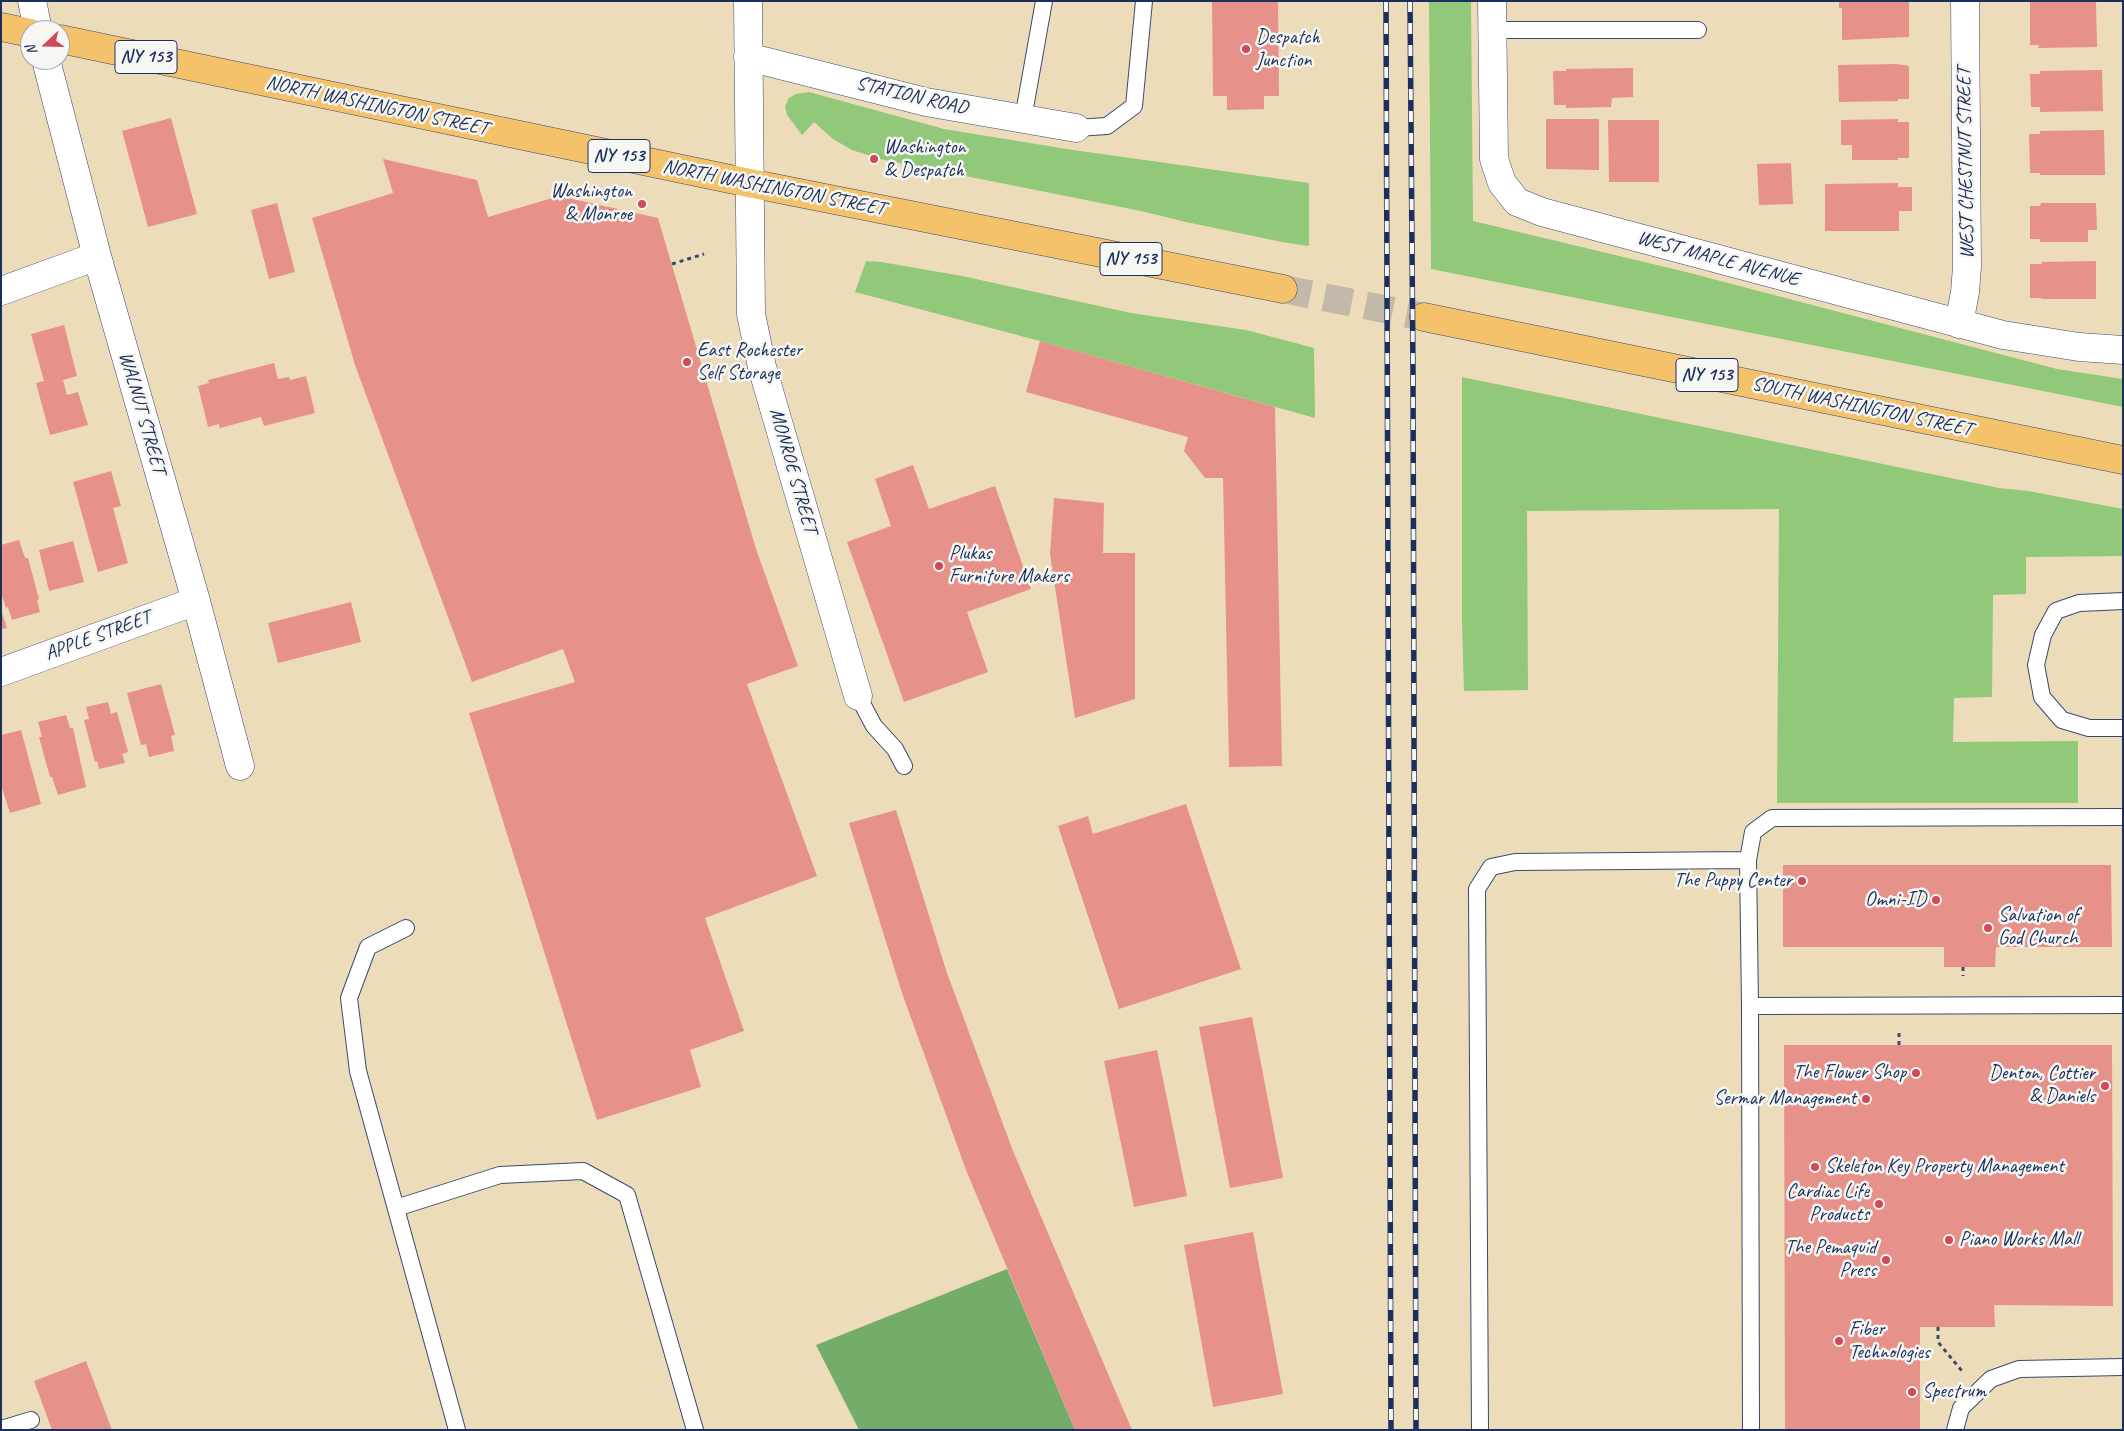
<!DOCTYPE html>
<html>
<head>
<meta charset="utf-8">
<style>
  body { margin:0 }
  #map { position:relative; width:2124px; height:1431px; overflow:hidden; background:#eddcba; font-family:Caveat,sans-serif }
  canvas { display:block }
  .frame { position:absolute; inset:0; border:2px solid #1b2f5e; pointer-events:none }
  .north { position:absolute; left:20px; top:20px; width:50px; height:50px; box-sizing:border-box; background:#f6f6f2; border:1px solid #9ea6b7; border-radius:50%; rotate:249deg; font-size:14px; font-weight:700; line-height:20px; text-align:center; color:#1b2f5e }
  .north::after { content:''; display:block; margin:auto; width:18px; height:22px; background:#d1495b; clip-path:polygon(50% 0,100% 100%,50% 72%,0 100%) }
</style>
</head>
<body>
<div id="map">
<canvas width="2124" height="1431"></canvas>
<div class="frame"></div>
<div class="north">N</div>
</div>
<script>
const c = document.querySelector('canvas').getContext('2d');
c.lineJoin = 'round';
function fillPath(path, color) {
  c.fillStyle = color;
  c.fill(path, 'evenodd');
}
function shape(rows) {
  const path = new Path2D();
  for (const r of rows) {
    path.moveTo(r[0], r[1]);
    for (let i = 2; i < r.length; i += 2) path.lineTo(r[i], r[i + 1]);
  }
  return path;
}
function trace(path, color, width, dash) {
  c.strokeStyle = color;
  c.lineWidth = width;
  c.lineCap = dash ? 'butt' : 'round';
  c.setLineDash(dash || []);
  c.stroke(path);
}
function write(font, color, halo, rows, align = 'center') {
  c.font = font + ' Caveat,sans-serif';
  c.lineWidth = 5;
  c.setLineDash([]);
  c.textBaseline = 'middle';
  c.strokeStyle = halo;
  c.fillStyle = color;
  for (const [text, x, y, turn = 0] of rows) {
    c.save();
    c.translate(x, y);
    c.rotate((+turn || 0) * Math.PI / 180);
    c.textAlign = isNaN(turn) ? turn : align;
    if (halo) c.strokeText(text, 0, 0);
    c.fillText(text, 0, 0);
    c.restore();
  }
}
const green = shape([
  [1429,1,1471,1,1473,221,1686,272,2057,369,2123,379,2123,407,1431,269],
  [809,92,944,129,1073,150,1309,183,1309,246,1282,242,1186,222,1141,211,880,159,852,150,833,139,814,122,802,135,787,115,785,106,789,98,796,94],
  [866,261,881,262,962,276,1131,313,1246,330,1314,348,1315,418,1040,341,855,292],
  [1462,377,1999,488,2028,491,2123,509,2123,556,2026,557,2026,594,1993,595,1992,697,1954,698,1953,742,2078,741,2078,803,1777,803,1779,509,1527,511,1528,690,1464,691,1462,624]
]);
const forest = shape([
  [1007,1269,1075,1430,859,1430,816,1345]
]);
const building = shape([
  [1212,1,1278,1,1279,96,1264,96,1264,109,1227,110,1227,96,1213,96],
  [1839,1,1909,1,1909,37,1842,40,1842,8,1839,8],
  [2030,1,2096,1,2097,47,2038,48,2039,45,2030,45],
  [1896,64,1909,66,1909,99,1898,99,1898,101,1839,102,1838,65],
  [1633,68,1633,97,1612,98,1611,107,1566,108,1566,105,1554,105,1553,71,1566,71,1566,69],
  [2102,70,2103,111,2040,112,2040,107,2031,107,2030,74,2040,74,2040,71],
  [171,118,197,214,148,227,122,131],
  [1546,119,1599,119,1599,170,1546,169],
  [1898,119,1898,122,1909,122,1909,158,1898,158,1898,160,1852,160,1852,145,1841,145,1841,120],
  [1608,120,1659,120,1659,182,1609,182],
  [2104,130,2105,175,2040,175,2040,173,2030,173,2029,134,2040,134,2040,131],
  [383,159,477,180,488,217,559,196,658,218,756,549,798,666,747,684,817,876,705,918,744,1031,690,1050,701,1087,597,1120,469,713,575,682,563,649,472,682,355,365,312,218,393,193],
  [1791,163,1793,204,1759,205,1757,164],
  [1898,183,1898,187,1912,187,1912,211,1899,211,1899,231,1825,231,1825,184],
  [277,203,295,272,269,279,251,210],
  [2041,203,2096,203,2097,230,2088,230,2088,242,2040,242,2040,239,2030,239,2030,206,2040,206],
  [2096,261,2096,299,2041,299,2041,298,2030,298,2030,264,2042,264,2042,262],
  [64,325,77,376,63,380,67,395,78,392,88,425,50,435,36,383,44,381,31,334],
  [1040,341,1275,407,1282,766,1229,767,1223,478,1205,478,1184,451,1188,437,1026,392],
  [274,363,278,379,289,377,290,380,306,376,315,413,264,426,261,417,220,428,219,424,208,427,198,386,209,383,208,380],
  [913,465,929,509,995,486,1031,589,967,612,988,672,904,702,847,542,891,526,875,479],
  [111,471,121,506,113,508,128,563,98,572,73,482],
  [1054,498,1104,503,1103,553,1135,553,1135,699,1075,718,1050,554],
  [19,540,25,558,28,558,39,599,37,600,40,612,12,620,8,607,6,608,1,593,1,545],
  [73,541,84,582,49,591,39,550],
  [351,602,361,642,278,663,268,623],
  [1,610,7,628,1,629],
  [161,684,175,735,171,736,174,751,149,757,146,744,141,745,127,693],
  [108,702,111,714,117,712,128,752,122,754,125,763,99,769,97,761,95,762,84,720,89,719,86,707],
  [66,715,70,728,73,728,86,787,58,795,52,777,50,777,39,737,42,737,38,722],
  [21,730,41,804,10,813,1,785,1,735],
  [1186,804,1241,969,1119,1009,1058,826,1088,816,1093,834],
  [896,810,947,973,1013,1151,1132,1430,1075,1430,966,1170,902,993,849,823],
  [1783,865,2111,865,2112,947,1996,947,1995,967,1944,967,1944,947,1783,947],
  [1252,1017,1283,1178,1230,1188,1199,1027],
  [1784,1045,2112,1045,2113,1306,1994,1305,1995,1327,1920,1327,1920,1430,1785,1430],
  [1157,1050,1187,1196,1134,1207,1104,1061],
  [1253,1232,1283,1394,1213,1407,1184,1245],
  [86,1361,112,1430,52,1430,34,1381]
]);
const primaryTunnel = shape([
  [1283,289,1424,317]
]);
const path = shape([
  [672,264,704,254],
  [698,354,723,347],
  [1963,967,1963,976],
  [1899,1045,1899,1033],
  [1938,1327,1938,1342,1962,1371]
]);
const service = shape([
  [1492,30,1698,30],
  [1023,119,1044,1],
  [1076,128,1107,126,1134,106,1144,1],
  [2123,601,2079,603,2056,611,2043,635,2036,665,2042,697,2062,720,2089,728,2123,728],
  [858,696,874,726,895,749,904,766],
  [406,928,368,947,349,998,358,1071,457,1430],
  [1750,1006,1748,860,1753,832,1772,818,2123,817],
  [396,1208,500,1175,583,1171,627,1195,695,1430],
  [1,1429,31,1420],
  [1480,1430,1477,889,1491,867,1515,862,1748,860],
  [1751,1430,1750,1006,2123,1005],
  [1955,1430,1961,1408,1991,1379,2019,1369,2123,1367]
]);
const minor = shape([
  [32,1,38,30],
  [748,1,751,314,762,367,858,696],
  [1492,1,1494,159,1502,183,1517,202,1542,212,2003,335,2079,347,2123,350],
  [748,57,926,102,1076,128],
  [46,60,97,256,196,601,240,766],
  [1,291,97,256],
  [1959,324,1965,292,1967,267,1965,1],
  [1,672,196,601]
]);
const primary = shape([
  [1,27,30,33],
  [60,39,749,183,1283,289],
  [1424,317,2123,460]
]);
const rail = shape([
  [1386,1,1391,1430],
  [1410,1,1413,371,1416,1430]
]);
const markers = [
  [1246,49,5,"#d1495b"],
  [874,159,5,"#d1495b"],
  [642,204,5,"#d1495b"],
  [687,362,5,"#d1495b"],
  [939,566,5,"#d1495b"],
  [1802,881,5,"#d1495b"],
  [1936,900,5,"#d1495b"],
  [1988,928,5,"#d1495b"],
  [1916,1073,5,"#d1495b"],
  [2105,1086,5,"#d1495b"],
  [1866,1099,5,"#d1495b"],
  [1815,1167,5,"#d1495b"],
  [1879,1204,5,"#d1495b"],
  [1949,1240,5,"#d1495b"],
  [1886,1260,5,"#d1495b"],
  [1839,1341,5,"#d1495b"],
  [1912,1392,5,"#d1495b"]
];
const shields = [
  [146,57,62],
  [619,156,62],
  [1131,259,62],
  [1707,375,62]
];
const shieldNames = [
  ["NY 153",146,57],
  ["NY 153",619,156],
  ["NY 153",1131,259],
  ["NY 153",1707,375]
];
const poiNames = [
  ["Despatch",1256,38],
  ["Junction",1256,61],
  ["Washington",884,148],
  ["& Despatch",884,171],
  ["Washington",632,192,"right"],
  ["& Monroe",632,215,"right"],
  ["East Rochester",697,351],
  ["Self Storage",697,374],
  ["Plukas",949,554],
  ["Furniture Makers",949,577],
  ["The Puppy Center",1792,881,"right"],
  ["Omni-ID",1926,900,"right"],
  ["Salvation of",1998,916],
  ["God Church",1998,939],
  ["The Flower Shop",1906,1073,"right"],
  ["Denton, Cottier",2095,1074,"right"],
  ["& Daniels",2095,1097,"right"],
  ["Sermar Management",1856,1099,"right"],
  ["Skeleton Key Property Management",1825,1167],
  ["Cardiac Life",1869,1192,"right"],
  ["Products",1869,1215,"right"],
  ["Piano Works Mall",1959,1240],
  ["The Pemaquid",1876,1248,"right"],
  ["Press",1876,1271,"right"],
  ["Fiber",1849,1330],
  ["Technologies",1849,1353],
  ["Spectrum",1922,1392]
];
const streetNames = [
  ["STATION ROAD",912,96,13],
  ["NORTH WASHINGTON STREET",377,106,12],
  ["WEST CHESTNUT STREET",1966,163,-91],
  ["NORTH WASHINGTON STREET",774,188,11],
  ["WEST MAPLE AVENUE",1718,259,15],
  ["SOUTH WASHINGTON STREET",1862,407,12],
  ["WALNUT STREET",142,413,74],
  ["MONROE STREET",793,471,74],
  ["APPLE STREET",98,636,-20]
];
fillPath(green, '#91c87a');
fillPath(forest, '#74ac6a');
fillPath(building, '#e7918b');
trace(primaryTunnel, '#c3b9a8', 28, [28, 14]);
trace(service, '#3a496c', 18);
trace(minor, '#3a496c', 29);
trace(primary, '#3a496c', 29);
trace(path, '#3a496c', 3, [4, 4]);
trace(service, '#fff', 16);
trace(minor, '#fff', 28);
trace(primary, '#f3c26a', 28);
trace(rail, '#1b2f5e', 5.5);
trace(rail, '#f6f6f2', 4, [11]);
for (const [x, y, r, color] of markers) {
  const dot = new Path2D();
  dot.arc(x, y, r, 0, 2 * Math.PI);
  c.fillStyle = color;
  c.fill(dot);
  trace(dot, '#f6f6f2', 2);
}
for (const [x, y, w] of shields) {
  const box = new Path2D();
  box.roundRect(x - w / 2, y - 16.5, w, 33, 4);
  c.fillStyle = '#f6f6f2';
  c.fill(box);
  trace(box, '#1b2f5e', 1);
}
write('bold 19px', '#1b2f5e', null, shieldNames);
write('20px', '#1b2f5e', '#f6f6f2', poiNames, 'left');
write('20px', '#1b2f5e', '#f6f6f2', streetNames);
</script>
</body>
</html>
